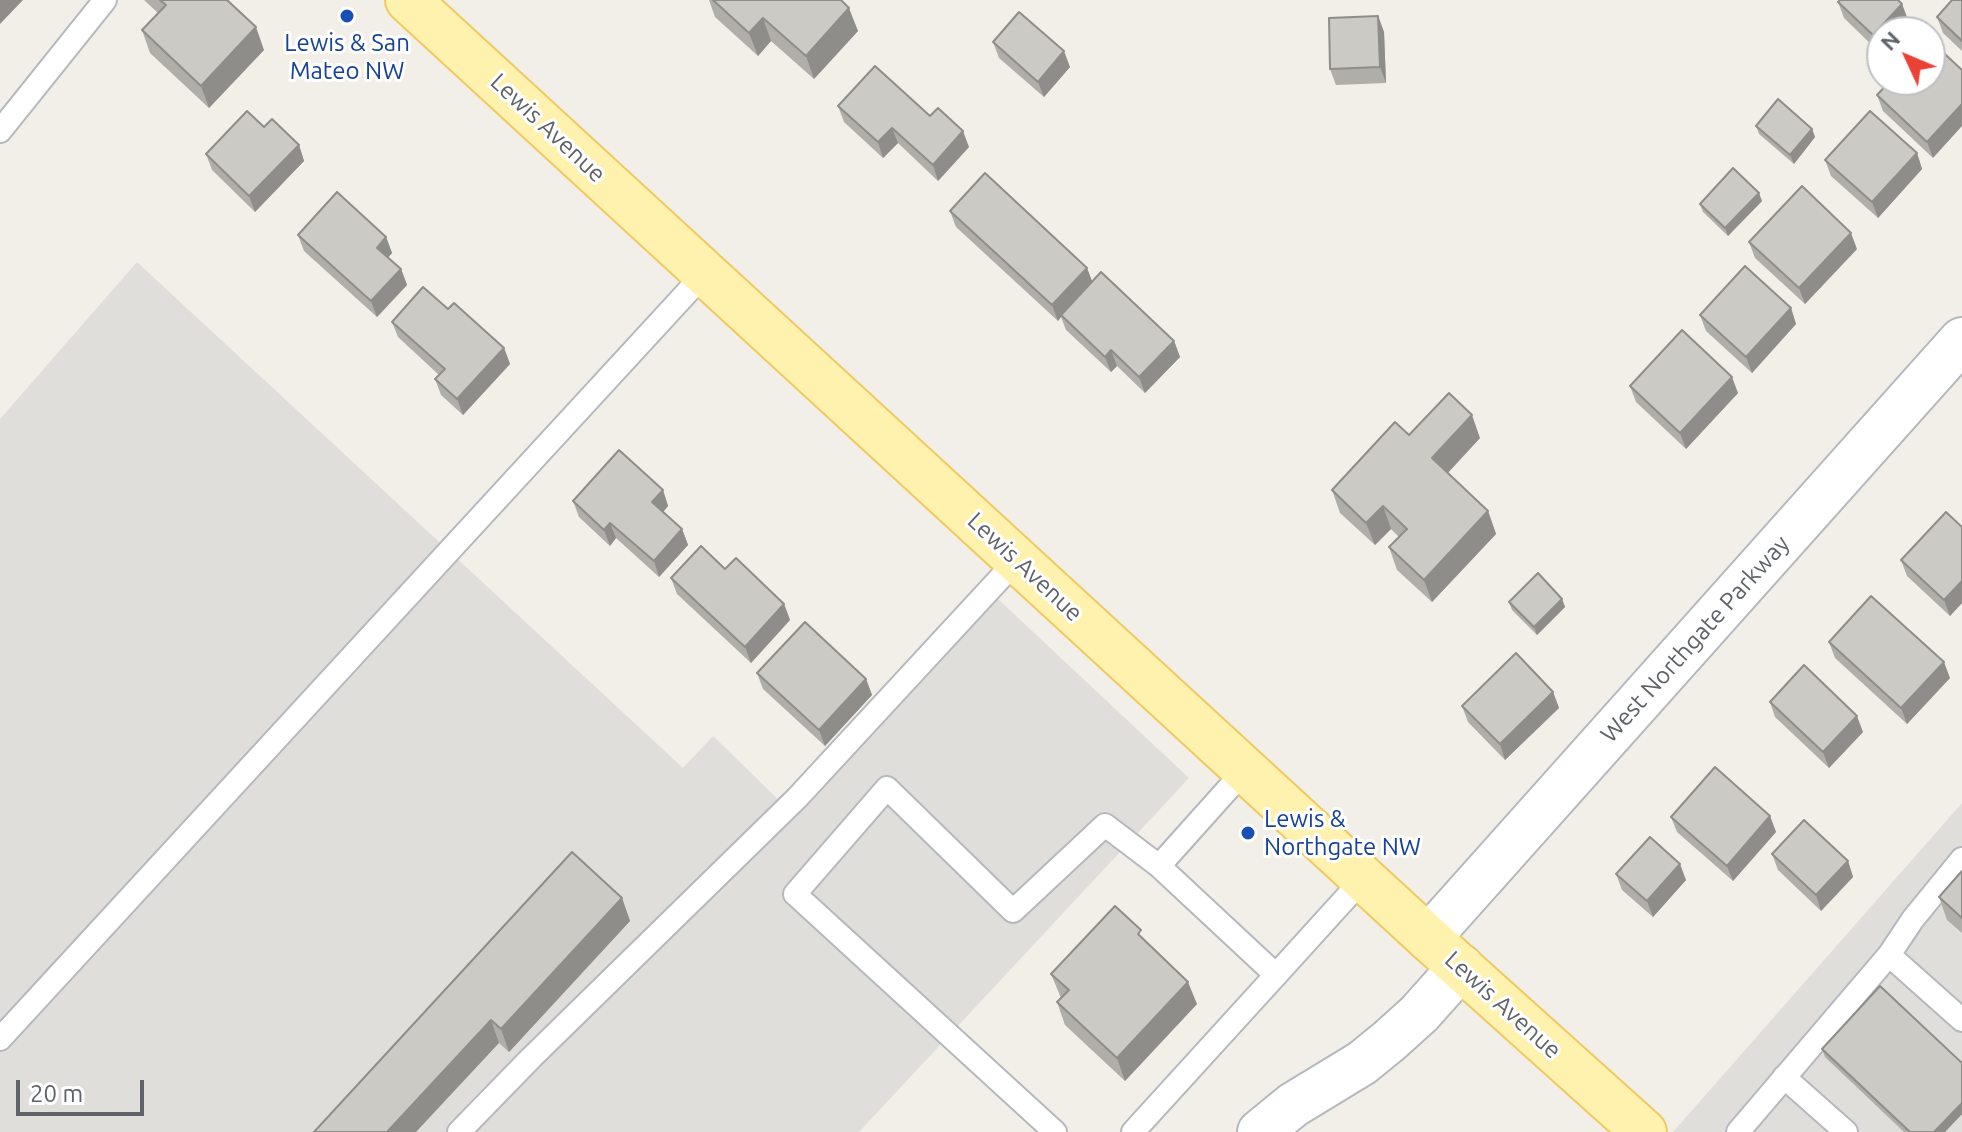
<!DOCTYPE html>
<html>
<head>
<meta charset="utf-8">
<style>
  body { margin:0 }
  #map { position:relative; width:1962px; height:1132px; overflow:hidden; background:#f1efe8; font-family:Ubuntu,sans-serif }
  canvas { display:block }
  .north { position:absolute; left:1866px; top:16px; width:80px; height:80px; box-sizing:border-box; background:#fff; border:2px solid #bfc1c3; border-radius:50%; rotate:314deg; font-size:22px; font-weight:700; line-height:32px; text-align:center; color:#5f6368 }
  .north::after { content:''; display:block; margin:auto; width:28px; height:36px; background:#ea4335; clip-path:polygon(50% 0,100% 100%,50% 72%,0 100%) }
  .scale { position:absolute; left:16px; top:1080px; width:128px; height:36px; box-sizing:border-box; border:4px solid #5f6368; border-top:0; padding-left:10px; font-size:24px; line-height:28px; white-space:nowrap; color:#5f6368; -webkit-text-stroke:6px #fff; paint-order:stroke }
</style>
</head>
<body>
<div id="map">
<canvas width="1962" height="1132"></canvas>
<div class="north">N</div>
<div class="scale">20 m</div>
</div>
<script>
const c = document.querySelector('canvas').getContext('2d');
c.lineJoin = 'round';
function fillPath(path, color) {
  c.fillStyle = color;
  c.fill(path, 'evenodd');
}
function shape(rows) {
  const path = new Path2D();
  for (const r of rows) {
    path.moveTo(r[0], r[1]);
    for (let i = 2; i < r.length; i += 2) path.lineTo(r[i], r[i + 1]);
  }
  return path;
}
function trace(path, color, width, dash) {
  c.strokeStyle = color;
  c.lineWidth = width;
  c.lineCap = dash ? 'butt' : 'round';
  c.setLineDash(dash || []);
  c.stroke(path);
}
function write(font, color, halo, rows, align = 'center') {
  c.font = font + ' Ubuntu,sans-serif';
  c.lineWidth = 6;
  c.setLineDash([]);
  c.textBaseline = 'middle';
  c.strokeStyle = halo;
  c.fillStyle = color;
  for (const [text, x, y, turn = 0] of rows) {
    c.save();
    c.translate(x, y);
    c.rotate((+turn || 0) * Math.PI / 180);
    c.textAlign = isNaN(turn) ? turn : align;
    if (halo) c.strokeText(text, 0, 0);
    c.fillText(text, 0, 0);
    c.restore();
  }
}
const industrial = shape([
  [137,262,683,768,713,736,788,809,998,599,1189,778,859,1132,0,1132,0,419],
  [1962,803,1962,1132,1673,1132]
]);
const lane = shape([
  [0,131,105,0],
  [1245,770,1159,866,1276,975,1364,878],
  [1889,955,1913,919,1962,859],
  [0,1039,705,273],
  [1784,1077,1846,1132],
  [459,1132,531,1058,797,798,1017,560],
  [1055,1132,795,894,887,788,1013,911,1105,825,1159,866],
  [1133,1132,1276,975],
  [1738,1132,1889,955,1962,1020]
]);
const street = shape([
  [1428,938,1962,340],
  [1260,1132,1293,1105,1362,1063,1389,1041,1419,1014,1461,967]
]);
const primary = shape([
  [408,0,1428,938,1644,1132]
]);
const wall = shape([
  [144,0,227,0,264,50,209,108,150,53,142,30,158,13],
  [709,0,841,0,858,31,814,79,771,41,758,56,715,17],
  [1962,0,1962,51,1943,33,1937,17],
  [1838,2,1902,4,1908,20,1897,32,1882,32,1882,48,1878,51,1844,18],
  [1378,16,1384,32,1386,83,1336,85,1330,69],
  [993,42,1070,67,1044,97,999,58],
  [1930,80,1933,158,1883,111,1877,95],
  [838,106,969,147,938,181,898,143,883,158,844,122],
  [1756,126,1812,129,1815,137,1794,164,1759,134],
  [299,145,304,161,255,212,212,170,206,154],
  [1917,153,1922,169,1878,218,1831,176,1825,160],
  [1762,201,1728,236,1703,212,1700,204],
  [950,211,1087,268,1092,281,1174,341,1180,357,1145,393,1117,366,1111,372,1066,330,1061,317,1058,321,956,227],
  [298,235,386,237,392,253,388,258,401,269,407,285,377,317,304,251],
  [1749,242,1857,249,1805,304,1755,258],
  [1791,308,1796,324,1752,373,1706,331,1700,315],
  [448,309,504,348,510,364,463,415,441,395,435,379,439,375,398,337,392,322],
  [1630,386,1738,393,1686,449,1636,402],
  [1409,435,1480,438,1448,473,1488,511,1496,534,1432,602,1397,570,1389,547,1399,537,1391,529,1375,545,1340,513,1332,490],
  [663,490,668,506,663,512,682,529,688,545,659,577,616,538,610,546,579,517,573,501],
  [1962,527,1962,603,1950,616,1907,576,1901,560],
  [725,569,784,604,790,620,751,663,677,594,671,578],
  [1562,599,1565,607,1537,635,1512,610,1509,602],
  [1829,642,1950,678,1907,724,1835,658],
  [757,673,866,679,872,695,825,746,763,689],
  [1553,692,1559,708,1505,760,1468,722,1462,706],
  [1770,702,1863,732,1829,768,1775,717],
  [1770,816,1776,832,1733,881,1677,832,1671,817],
  [1772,854,1848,861,1853,877,1821,911,1778,870],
  [1962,871,1962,933,1947,920,1939,897],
  [1616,874,1686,880,1653,917,1622,890],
  [622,898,630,921,509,1052,499,1043,314,1132],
  [1051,974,1197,1004,1125,1081,1065,1025,1057,1002,1061,998],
  [1822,1049,1962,1114,1945,1132,1904,1132,1825,1057]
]);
const shadedWall = shape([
  [0,0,23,0,0,24],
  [1902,4,1908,20,1897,32,1882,32,1882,48,1878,51,1873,35],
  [849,8,858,31,814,79,806,56],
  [1378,16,1384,32,1386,83,1380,67],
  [763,18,771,41,758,56,749,33],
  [256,27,264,50,209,108,201,86],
  [1064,51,1070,67,1044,97,1038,82],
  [1962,104,1962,126,1933,158,1927,142],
  [892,128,898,143,883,158,878,142],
  [1812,129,1815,137,1794,164,1790,155],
  [963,131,969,147,938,181,933,165],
  [299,145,304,161,255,212,249,196],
  [1917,153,1922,169,1878,218,1872,202],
  [1759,193,1762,201,1728,236,1725,228],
  [1851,233,1857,249,1805,304,1799,288],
  [386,237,392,253,383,263,377,248],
  [1087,268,1093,284,1061,315,1061,317,1058,321,1052,305],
  [401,269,407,285,377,317,371,301],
  [1791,308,1796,324,1752,373,1746,357],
  [1174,341,1180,357,1145,393,1139,377],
  [504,348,510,364,463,415,457,399],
  [1111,350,1117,366,1111,372,1105,357],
  [1732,377,1738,393,1686,449,1680,433],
  [1472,415,1480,438,1440,481,1432,458],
  [663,490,668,506,658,518,652,502],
  [1383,506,1391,529,1375,545,1366,523],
  [1488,511,1496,534,1432,602,1424,580],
  [610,523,616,538,610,546,604,530],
  [682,529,688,545,659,577,654,561],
  [1962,581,1962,603,1950,616,1944,600],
  [1562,599,1565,607,1537,635,1534,627],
  [784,604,790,620,751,663,745,647],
  [1944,662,1950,678,1907,724,1901,708],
  [866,679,872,695,825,746,819,730],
  [1553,692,1559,708,1505,760,1500,744],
  [1857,716,1863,732,1829,768,1823,752],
  [1770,816,1776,832,1733,881,1727,866],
  [1848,861,1853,877,1821,911,1816,895],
  [1680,864,1686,880,1653,917,1647,901],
  [622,898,630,921,509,1052,501,1029],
  [1188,982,1197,1004,1125,1081,1117,1058],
  [491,1020,499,1043,416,1132,387,1132],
  [1962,1103,1962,1114,1945,1132,1934,1132]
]);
const building = shape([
  [160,0,227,0,256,27,201,86,142,30,166,5,160,0],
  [713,0,841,0,849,8,806,56,763,18,749,33,713,0],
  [1840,0,1898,0,1902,4,1873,35,1838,2,1840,0],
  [1952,0,1962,0,1962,41,1937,17,1952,0],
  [1019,12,1064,51,1038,82,993,42,1019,12],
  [1378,16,1380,67,1330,69,1329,18,1378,16],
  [1930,40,1962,70,1962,104,1927,142,1877,95,1891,80,1930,80,1930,40],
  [875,66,930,116,938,108,963,131,933,165,892,128,878,142,838,106,875,66],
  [1778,99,1812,129,1790,155,1756,126,1778,99],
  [247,111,264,127,272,119,299,145,249,196,206,154,247,111],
  [1870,111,1917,153,1872,202,1825,160,1870,111],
  [1733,168,1759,193,1725,228,1700,204,1733,168],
  [985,173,1087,268,1052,305,950,211,985,173],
  [1802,186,1851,233,1799,288,1749,242,1802,186],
  [337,192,386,237,377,248,401,269,371,301,298,235,337,192],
  [1745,266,1791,308,1746,357,1700,315,1745,266],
  [1101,272,1174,341,1139,377,1111,350,1105,357,1061,315,1101,272],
  [423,287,448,309,454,303,504,348,457,399,435,379,445,369,392,322,423,287],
  [1682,330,1732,377,1680,433,1630,386,1682,330],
  [1449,393,1472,415,1432,458,1488,511,1424,580,1389,547,1407,529,1383,506,1366,523,1332,490,1395,422,1409,435,1449,393],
  [619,450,663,490,652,502,682,529,654,561,610,523,604,530,573,501,619,450],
  [1946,512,1962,527,1962,581,1944,600,1901,560,1946,512],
  [701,546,725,569,736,558,784,604,745,647,671,578,701,546],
  [1538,573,1562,599,1534,627,1509,602,1538,573],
  [1871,596,1944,662,1901,708,1829,642,1871,596],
  [805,622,866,679,819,730,757,673,805,622],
  [1516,653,1553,692,1500,744,1462,706,1516,653],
  [1804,665,1857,716,1823,752,1770,702,1804,665],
  [1715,767,1770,816,1727,866,1671,817,1715,767],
  [1804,820,1848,861,1816,895,1772,854,1804,820],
  [1650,837,1680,864,1647,901,1616,874,1650,837],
  [572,852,622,898,501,1029,491,1020,387,1132,314,1132,572,852],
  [1962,871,1962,918,1939,897,1962,871],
  [1115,906,1141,930,1138,934,1188,982,1117,1058,1057,1002,1069,990,1051,974,1115,906],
  [1880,986,1962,1063,1962,1103,1934,1132,1910,1132,1822,1049,1880,986]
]);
const markers = [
  [347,16,8,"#1a4fb4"],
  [1248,833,8,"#1a4fb4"]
];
const transitNames = [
  ["Lewis & San",347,43],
  ["Mateo NW",347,71],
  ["Lewis &",1264,819,"left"],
  ["Northgate NW",1264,847,"left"]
];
const streetNames = [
  ["Lewis Avenue",548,128,43],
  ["Lewis Avenue",1025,567,43],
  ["West Northgate Parkway",1695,639,-48],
  ["Lewis Avenue",1503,1005,42]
];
fillPath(industrial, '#e0deda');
trace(lane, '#b5b8bc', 26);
trace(street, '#b5b8bc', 48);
trace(primary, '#f2c960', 48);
trace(lane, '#fff', 22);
trace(street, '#fff', 44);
trace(primary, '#fff2af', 44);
fillPath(wall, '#afaea9');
fillPath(shadedWall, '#8f8d8a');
fillPath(building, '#cccac5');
trace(building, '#8f8d8a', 2);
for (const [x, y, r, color] of markers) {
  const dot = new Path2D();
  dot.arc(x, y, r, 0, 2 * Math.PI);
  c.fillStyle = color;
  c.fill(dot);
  trace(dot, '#fff', 3);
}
write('24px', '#164399', '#fff', transitNames);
write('24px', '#5f6368', '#fff', streetNames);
</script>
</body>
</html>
